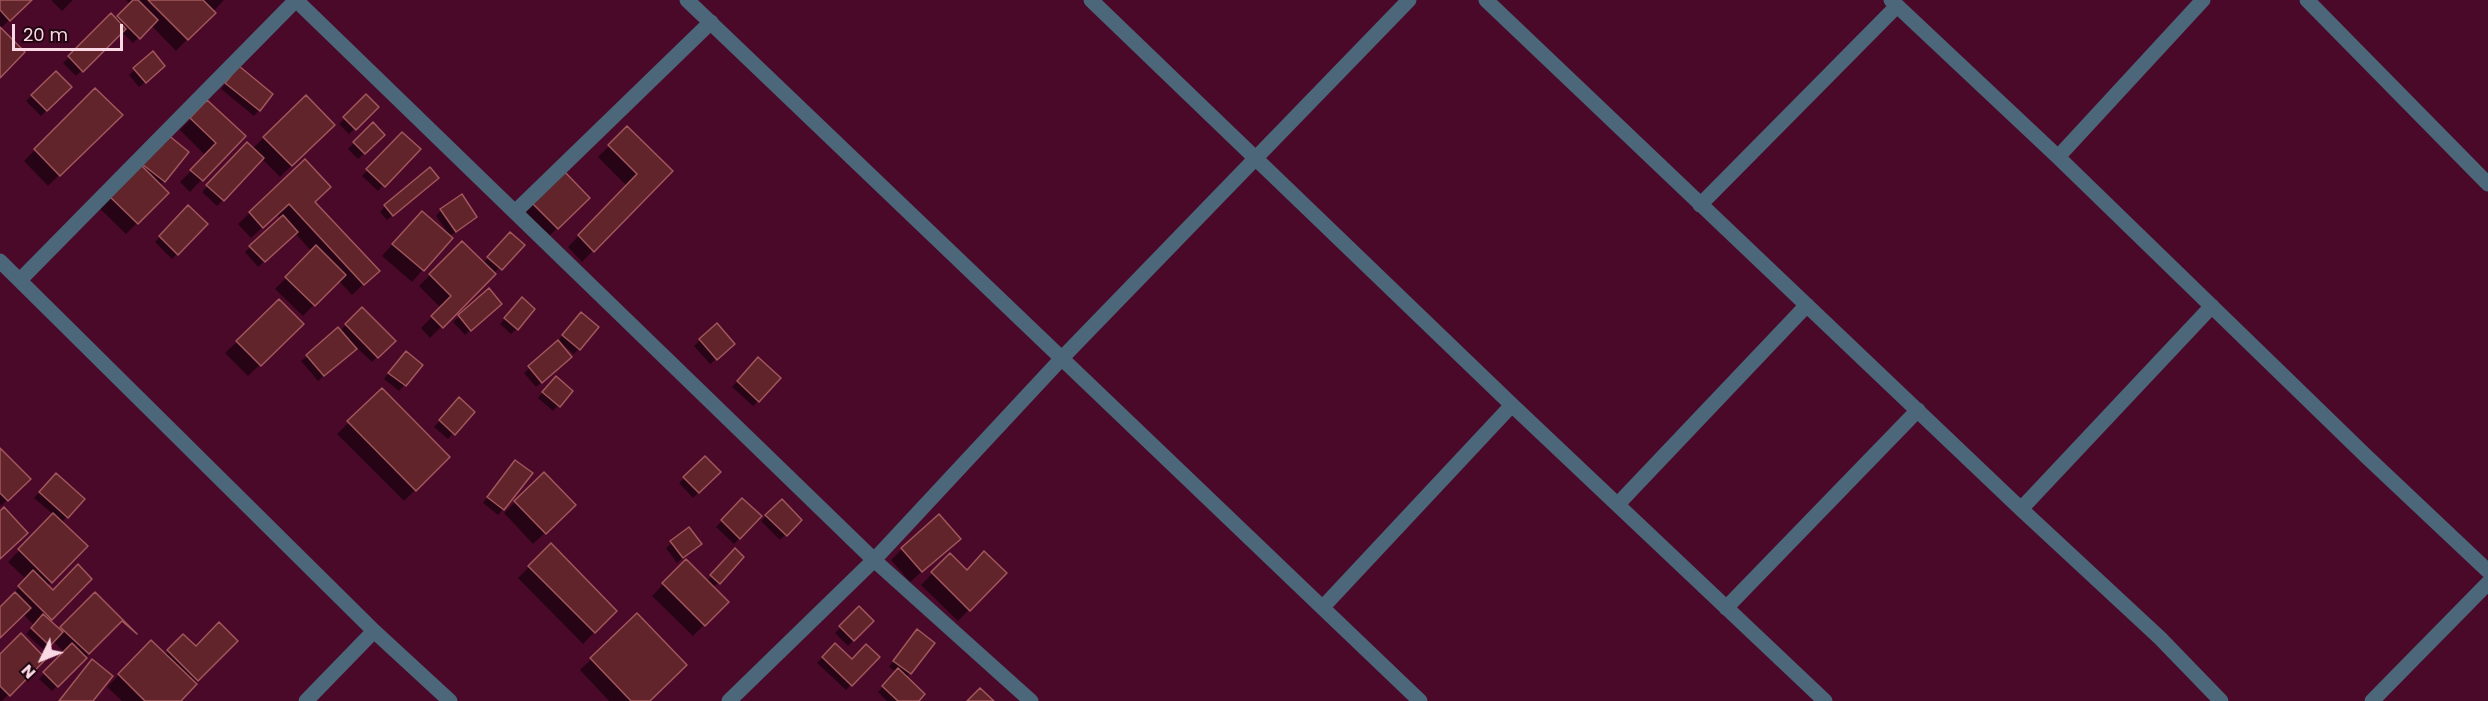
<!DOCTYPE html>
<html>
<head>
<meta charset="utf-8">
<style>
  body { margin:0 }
  #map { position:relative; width:2488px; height:701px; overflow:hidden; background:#4a0929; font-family:Poppins,sans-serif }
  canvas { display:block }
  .north { position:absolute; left:12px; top:629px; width:60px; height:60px; -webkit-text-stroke:4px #200611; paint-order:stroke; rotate:227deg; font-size:16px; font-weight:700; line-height:24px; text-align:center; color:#fad9e4 }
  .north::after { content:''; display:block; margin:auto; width:21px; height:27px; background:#fad9e4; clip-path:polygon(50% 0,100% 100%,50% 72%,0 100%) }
  .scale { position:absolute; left:12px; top:24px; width:111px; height:27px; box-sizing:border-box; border:3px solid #fad9e4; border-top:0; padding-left:8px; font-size:18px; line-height:21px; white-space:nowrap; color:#fad9e4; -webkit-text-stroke:4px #200611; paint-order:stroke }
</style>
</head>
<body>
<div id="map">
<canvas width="2488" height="701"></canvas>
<div class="north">N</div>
<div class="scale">20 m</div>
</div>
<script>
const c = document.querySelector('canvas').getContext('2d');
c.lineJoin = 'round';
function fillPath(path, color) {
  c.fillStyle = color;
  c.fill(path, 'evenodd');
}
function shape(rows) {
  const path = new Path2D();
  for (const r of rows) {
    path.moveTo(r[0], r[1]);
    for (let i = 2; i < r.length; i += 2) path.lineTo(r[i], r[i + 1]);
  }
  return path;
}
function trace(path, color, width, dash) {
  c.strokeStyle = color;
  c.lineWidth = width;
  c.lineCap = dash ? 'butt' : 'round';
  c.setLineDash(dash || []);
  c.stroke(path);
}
const shadow = shape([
  [0,0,30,0,0,29],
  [51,0,73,0,62,11],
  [126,0,224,0,176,51,151,25,133,43,121,31,76,76,63,63,111,16,115,19,130,4],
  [153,53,158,72,139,87,129,75],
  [56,73,70,87,41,116,26,101],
  [233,74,259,110,254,116,221,89],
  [95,90,120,115,48,186,24,161],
  [366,96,377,107,349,134,339,124],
  [306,97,333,125,280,177,262,159,217,206,202,192,247,144,252,149],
  [208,102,243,136,190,192,180,182,206,156,180,130],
  [373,124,383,135,358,159,348,149],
  [627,128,671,171,582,262,568,247,627,186,598,157],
  [402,134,418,149,378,191,362,176],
  [161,141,164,181,159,185,167,193,126,234,95,204],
  [305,161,313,202,366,282,352,295,338,280,303,316,275,289,312,252,295,233,258,267,245,252,281,219,277,214,251,238,238,224],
  [560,169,588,198,546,239,518,211],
  [432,183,387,220,380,212,385,206],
  [188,207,205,224,172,259,155,242],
  [441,210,475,217,450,236,436,216],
  [410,224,450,238,412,282,382,256],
  [504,239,522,245,430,338,421,328,441,308,419,286,462,243,483,263],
  [489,290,494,309,465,335,453,322],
  [279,301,302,324,248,376,225,353],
  [516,305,517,329,511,334,500,324],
  [362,309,393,341,372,362,356,347,318,381,301,361,340,331],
  [576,319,579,348,574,354,560,343,565,362,536,387,524,373,558,341],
  [717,325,728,349,710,364,694,346],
  [400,358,421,365,399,391,384,379],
  [752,365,758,401,753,406,732,387],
  [550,383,571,391,553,411,538,398],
  [382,390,448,457,404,501,337,434],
  [454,405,473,412,448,439,434,427],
  [0,450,28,479,1,506,0,504],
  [705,458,719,472,693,498,679,483],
  [510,467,503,509,498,515,483,503],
  [544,474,574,505,533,544,504,513],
  [50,480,83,499,61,523,85,546,47,586,53,592,90,579,49,621,59,630,95,594,121,620,52,691,39,679,64,652,53,641,44,650,26,634,34,625,23,614,0,636,0,609,26,579,8,562,54,515,34,498],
  [742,500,760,517,734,544,716,527],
  [782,501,800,520,780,540,761,521],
  [688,530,700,544,677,563,666,548],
  [551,545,615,611,583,644,518,578],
  [902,549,947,550,910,582,891,560],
  [735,550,742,557,713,588,727,602,693,636,652,596,686,561,706,582],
  [950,555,966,571,1005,573,958,621,921,585],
  [859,608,872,621,848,646,835,633],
  [637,615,648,701,609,701,580,670],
  [917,631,910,673,906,677,916,701,887,701,878,692,896,672,889,667],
  [183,636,195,648,236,641,179,701,122,701,107,687,151,642,164,655],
  [835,645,852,661,878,657,846,690,817,663],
  [0,656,44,659,2,701,0,701]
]);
const building = shape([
  [0,0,32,0,10,21,0,10,0,0],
  [133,0,138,0,158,20,140,39,117,16,133,0],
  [148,0,203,0,216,13,188,40,148,0],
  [111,13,126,29,83,72,68,56,111,13],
  [0,27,25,52,0,78,0,27],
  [153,51,165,66,146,83,133,68,153,51],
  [239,66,273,94,260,111,225,83,239,66],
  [56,71,72,87,47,111,31,95,56,71],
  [95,88,123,115,60,176,34,149,95,88],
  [366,94,379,107,356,130,343,117,366,94],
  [306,95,335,125,292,166,263,137,306,95],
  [207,100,246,136,203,181,190,170,216,143,190,118,207,100],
  [373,122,385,135,365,154,353,142,373,122],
  [627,126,673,171,594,252,578,235,637,174,608,145,627,126],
  [402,132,421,149,385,187,366,169,402,132],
  [167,134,189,152,165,182,142,164,167,134],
  [247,142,264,158,224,201,206,185,247,142],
  [305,159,331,187,315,202,380,271,364,285,289,204,263,228,249,212,305,159],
  [136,160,169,193,138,224,105,192,136,160],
  [430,167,439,178,393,216,384,205,430,167],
  [560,167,590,198,558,229,528,199,560,167],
  [462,194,477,217,456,232,440,209,462,194],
  [188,205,208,224,178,255,159,236,188,205],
  [422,211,453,238,424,271,392,244,422,211],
  [283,215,298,232,265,262,249,246,283,215],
  [510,232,525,245,502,270,487,257,510,232],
  [462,241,496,274,443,328,431,316,451,296,429,274,462,241],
  [316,245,346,275,315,306,285,277,316,245],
  [489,288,502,304,471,331,458,315,489,288],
  [522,297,535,309,518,330,504,318,522,297],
  [279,299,304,324,261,366,236,341,279,299],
  [362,307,396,341,378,358,345,324,362,307],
  [581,312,599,327,580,350,562,335,581,312],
  [717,323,735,344,717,360,699,339,717,323],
  [338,327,357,349,324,376,306,355,338,327],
  [558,340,572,357,542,383,528,366,558,340],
  [406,351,423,365,406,386,388,373,406,351],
  [758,357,781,378,759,402,737,381,758,357],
  [556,376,573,391,560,407,542,392,556,376],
  [382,388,450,457,416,491,347,421,382,388],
  [459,397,475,412,455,435,439,420,459,397],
  [0,448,31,479,8,501,0,493,0,448],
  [705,456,721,472,699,493,683,477,705,456],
  [515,460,533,473,504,510,487,497,515,460],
  [544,472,576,505,546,534,514,501,544,472],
  [56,473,85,499,68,518,39,492,56,473],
  [742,498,762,516,740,539,721,520,742,498],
  [782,499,802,520,787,536,765,515,782,499],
  [4,507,28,533,0,559,0,511,4,507],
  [53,513,88,546,52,583,18,549,53,513],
  [939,514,961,539,922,572,901,548,939,514],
  [689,527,702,544,683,558,670,541,689,527],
  [551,543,617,611,595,633,528,566,551,543],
  [735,548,744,557,720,584,710,575,735,548],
  [984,551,1007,573,970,611,931,572,950,553,967,570,984,551],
  [686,559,729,602,705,626,662,583,686,559],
  [78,564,92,579,52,620,18,586,33,570,53,590,78,564],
  [15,592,31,608,0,638,0,607,15,592],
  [95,592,137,634,122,621,89,654,60,627,95,592],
  [859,606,874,621,854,641,839,626,859,606],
  [637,613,687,665,650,701,631,701,590,658,637,613],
  [43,614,63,632,50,646,31,628,43,614],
  [219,622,238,641,198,681,167,650,183,634,196,646,219,622],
  [917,629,935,643,911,674,893,661,917,629],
  [21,633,46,659,10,696,0,686,0,654,21,633],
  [151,640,197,684,181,701,145,701,118,674,151,640],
  [72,643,87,658,58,687,43,672,72,643],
  [835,643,852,659,866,644,880,657,852,686,822,657,835,643],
  [92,659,113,676,93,701,59,701,92,659],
  [898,668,925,694,919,701,898,701,882,686,898,668],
  [980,688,994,701,967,701,980,688]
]);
const minor = shape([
  [296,0,874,560,1031,701],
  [687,0,1420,701],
  [1091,0,1512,405,1825,701],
  [1486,0,2021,509,2160,638,2221,701],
  [1891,0,2058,157,2367,457,2488,571],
  [2307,0,2488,184],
  [2058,157,2203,0],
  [1700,205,1897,6],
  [515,212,711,22],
  [0,261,374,631,450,701],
  [20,280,296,0],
  [1618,504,1807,305],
  [2021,509,2212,306],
  [1323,607,1512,405],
  [1726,608,1918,410],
  [306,701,374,631],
  [729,701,874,560,1063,357,1409,0],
  [2372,701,2488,583]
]);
fillPath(shadow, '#0007');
fillPath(building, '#60242a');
trace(building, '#a2575c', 1.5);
trace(minor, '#4b6779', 15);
</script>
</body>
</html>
